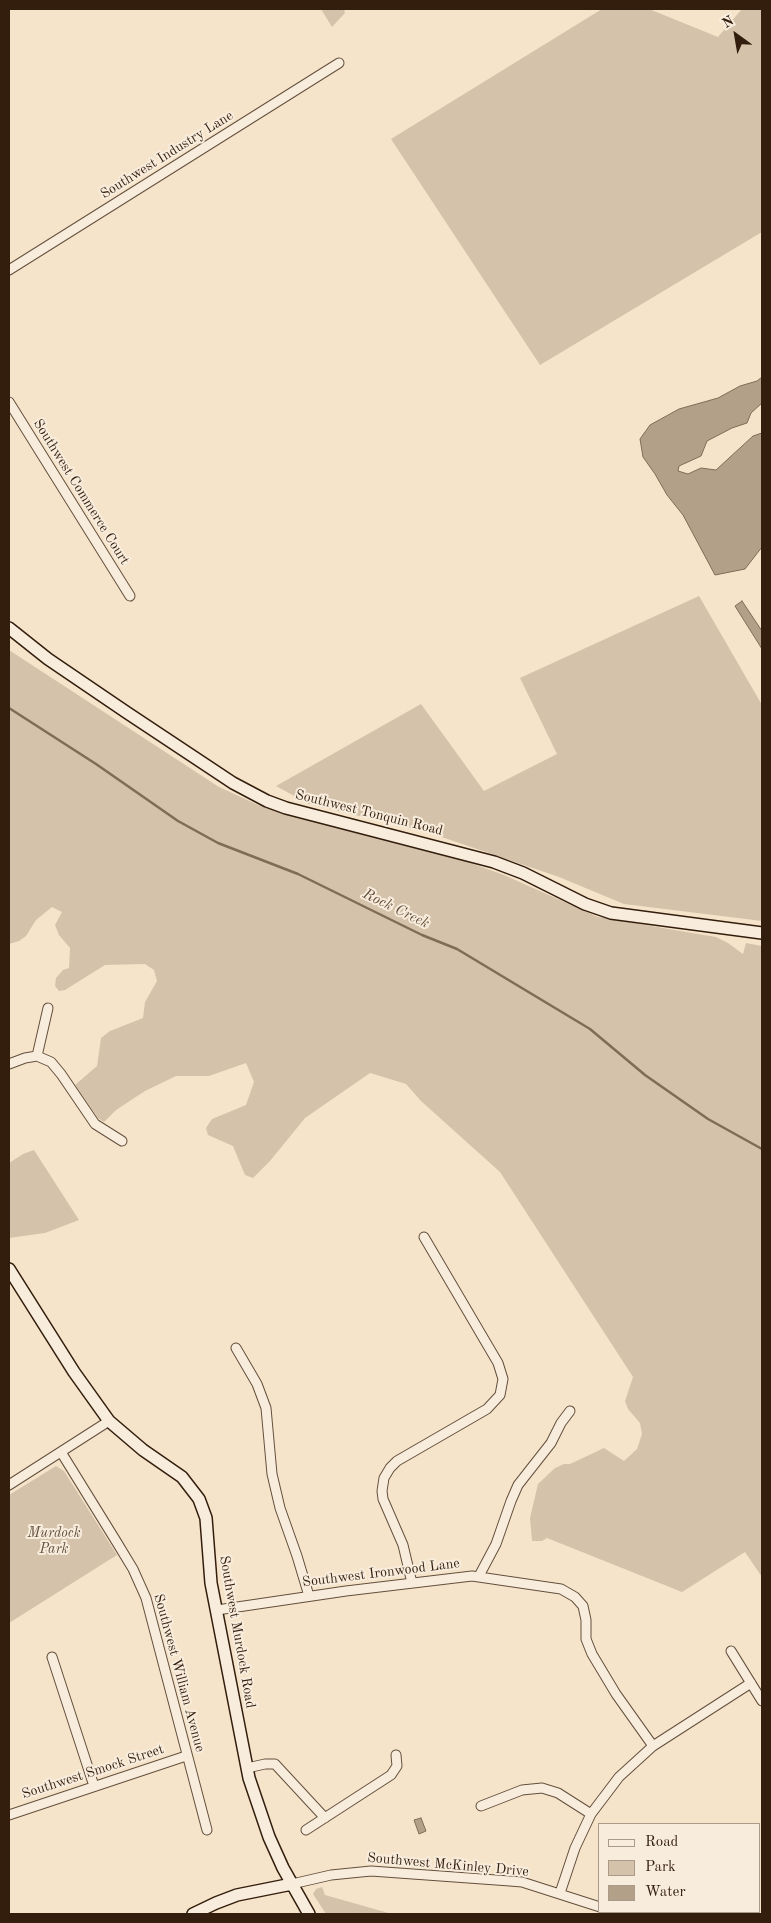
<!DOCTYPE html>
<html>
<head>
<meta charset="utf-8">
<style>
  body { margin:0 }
  #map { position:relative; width:771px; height:1923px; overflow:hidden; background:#f5e4ca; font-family:"Old Standard TT",serif }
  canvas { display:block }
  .frame { position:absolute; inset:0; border:10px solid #331d0c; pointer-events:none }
  .legend { position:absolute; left:598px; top:1823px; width:162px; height:90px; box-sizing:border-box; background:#f8eddd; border:1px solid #a99a89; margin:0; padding:6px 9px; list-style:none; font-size:15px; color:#331d0c }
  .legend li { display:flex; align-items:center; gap:10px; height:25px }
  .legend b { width:25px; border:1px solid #a99a89 }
  .north { position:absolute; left:711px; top:10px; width:50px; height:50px; -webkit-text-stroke:4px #f8eddd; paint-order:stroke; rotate:328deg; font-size:14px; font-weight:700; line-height:20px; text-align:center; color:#331d0c }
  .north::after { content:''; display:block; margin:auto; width:18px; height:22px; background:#331d0c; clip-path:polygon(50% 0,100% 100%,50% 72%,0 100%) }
</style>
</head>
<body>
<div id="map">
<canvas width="771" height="1923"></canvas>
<div class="frame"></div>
<ul class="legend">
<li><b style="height:6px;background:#f8eddd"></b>Road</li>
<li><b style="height:14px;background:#d4c2aa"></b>Park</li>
<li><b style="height:14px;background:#b3a089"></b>Water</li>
</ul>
<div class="north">N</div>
</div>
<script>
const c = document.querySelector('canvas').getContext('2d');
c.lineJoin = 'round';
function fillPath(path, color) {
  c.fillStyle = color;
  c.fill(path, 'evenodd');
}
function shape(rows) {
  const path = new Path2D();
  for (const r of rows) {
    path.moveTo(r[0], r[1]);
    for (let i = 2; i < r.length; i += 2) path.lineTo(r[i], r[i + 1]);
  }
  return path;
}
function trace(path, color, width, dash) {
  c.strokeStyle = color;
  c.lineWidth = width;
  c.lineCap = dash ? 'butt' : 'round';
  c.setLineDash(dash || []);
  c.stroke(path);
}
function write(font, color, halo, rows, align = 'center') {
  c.font = font + ' "Old Standard TT",serif';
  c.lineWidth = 4;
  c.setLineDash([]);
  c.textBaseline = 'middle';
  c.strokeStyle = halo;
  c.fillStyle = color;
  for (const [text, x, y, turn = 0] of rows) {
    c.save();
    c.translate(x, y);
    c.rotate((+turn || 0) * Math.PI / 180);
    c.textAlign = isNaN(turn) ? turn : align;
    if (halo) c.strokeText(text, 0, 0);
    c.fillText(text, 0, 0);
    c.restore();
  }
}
const green = shape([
  [321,9,344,9,345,13,332,27],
  [602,9,649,9,718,37,742,9,762,9,762,232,540,365,391,139],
  [699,596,762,705,762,921,624,904,559,877,427,832,309,804,276,786,421,704,484,791,557,754,520,678],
  [9,650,219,787,256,804,288,815,465,861,504,875,598,917,716,937,728,943,743,954,746,943,762,946,762,1577,745,1552,682,1592,547,1538,542,1541,532,1541,530,1518,538,1484,555,1468,564,1464,570,1464,604,1448,624,1461,637,1449,642,1434,640,1423,628,1409,625,1401,633,1377,500,1172,421,1101,406,1084,370,1073,305,1118,270,1161,253,1178,245,1175,233,1146,208,1135,206,1128,212,1119,246,1105,254,1082,246,1063,209,1076,176,1076,145,1091,116,1110,104,1122,98,1118,75,1085,97,1066,101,1038,110,1031,143,1018,145,1002,157,981,154,970,145,964,105,965,65,990,59,991,55,986,56,978,63,970,69,968,70,948,59,935,55,925,62,912,52,907,36,920,26,936,19,941,9,944],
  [34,1150,79,1220,45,1233,9,1238,9,1163,23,1154],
  [56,1466,64,1471,117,1555,9,1623,9,1495],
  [322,1887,325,1895,392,1914,326,1914,313,1894,316,1889]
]);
const water = shape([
  [762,377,762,403,751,413,747,423,732,428,707,441,701,456,679,466,678,471,688,474,701,468,716,470,753,436,762,433,762,547,745,569,715,575,683,515,667,495,655,474,643,457,640,439,650,425,679,409,718,398,740,386,757,381,762,377],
  [742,601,762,631,762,649,735,606,742,601],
  [421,1818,426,1831,419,1834,414,1820,421,1818]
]);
const stream = shape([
  [9,708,96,764,178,821,218,843,298,874,422,935,457,949,590,1029,645,1075,708,1119,762,1149]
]);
const minor = shape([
  [9,270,339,63],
  [9,402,130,596],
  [37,1056,48,1008],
  [9,1064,25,1058,37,1056,51,1062,61,1074,95,1124,122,1141],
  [236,1348,257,1384,266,1408,272,1474,280,1508,297,1556,309,1596],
  [61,1452,116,1541,133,1569,146,1598,207,1830],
  [9,1485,109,1421],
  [479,1576,496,1544,511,1501,518,1485,551,1443,561,1423,570,1411],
  [412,1583,403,1545,383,1499,382,1491,384,1478,390,1468,397,1461,487,1409,500,1395,503,1379,498,1363,424,1237],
  [217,1610,346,1591,472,1576,561,1589,575,1597,583,1606,586,1620,586,1639,592,1654,616,1694,653,1746],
  [731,1651,762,1701],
  [52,1657,94,1786],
  [247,1768,265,1764,275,1764,325,1818],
  [481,1806,522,1790,542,1788,558,1793,591,1814],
  [9,1815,186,1756],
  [306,1830,391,1775,397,1766,396,1755],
  [292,1884,331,1875,371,1871,510,1881,522,1882,600,1907],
  [560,1893,575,1848,591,1814,619,1777,653,1746,751,1683],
  [615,1912,622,1914],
  [669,1914,669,1912]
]);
const secondary = shape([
  [9,628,48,659,126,712,233,783,267,801,286,808,494,862,523,873,585,904,611,913,762,933],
  [9,1269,74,1372,109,1421,143,1450,182,1477,199,1499,206,1518,211,1583,249,1778,269,1837,283,1868,309,1914],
  [193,1914,216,1903,237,1895,292,1884]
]);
const streetNames = [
  ["Southwest Industry Lane",167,155,-32],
  ["Southwest Commerce Court",81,492,58],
  ["Southwest Tonquin Road",369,813,14],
  ["Southwest Ironwood Lane",381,1573,-7],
  ["Southwest Murdock Road",237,1632,80],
  ["Southwest William Avenue",179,1673,75],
  ["Southwest Smock Street",93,1772,-18],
  ["Southwest McKinley Drive",448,1865,5]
];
const parkNames = [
  ["Murdock",54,1533],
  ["Park",54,1549]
];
const waterNames = [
  ["Rock Creek",396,909,26]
];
fillPath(green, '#d4c2aa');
fillPath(water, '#b3a089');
trace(water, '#806c57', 1);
trace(stream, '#806c57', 2.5);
trace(minor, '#644f3c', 11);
trace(secondary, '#331d0c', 14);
trace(minor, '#f8eddd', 9);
trace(secondary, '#f8eddd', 11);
write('14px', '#331d0c', '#f8eddd', streetNames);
write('italic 14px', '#634f3b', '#f8eddd', parkNames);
write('italic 15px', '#604b38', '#f8eddd', waterNames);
</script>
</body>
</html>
